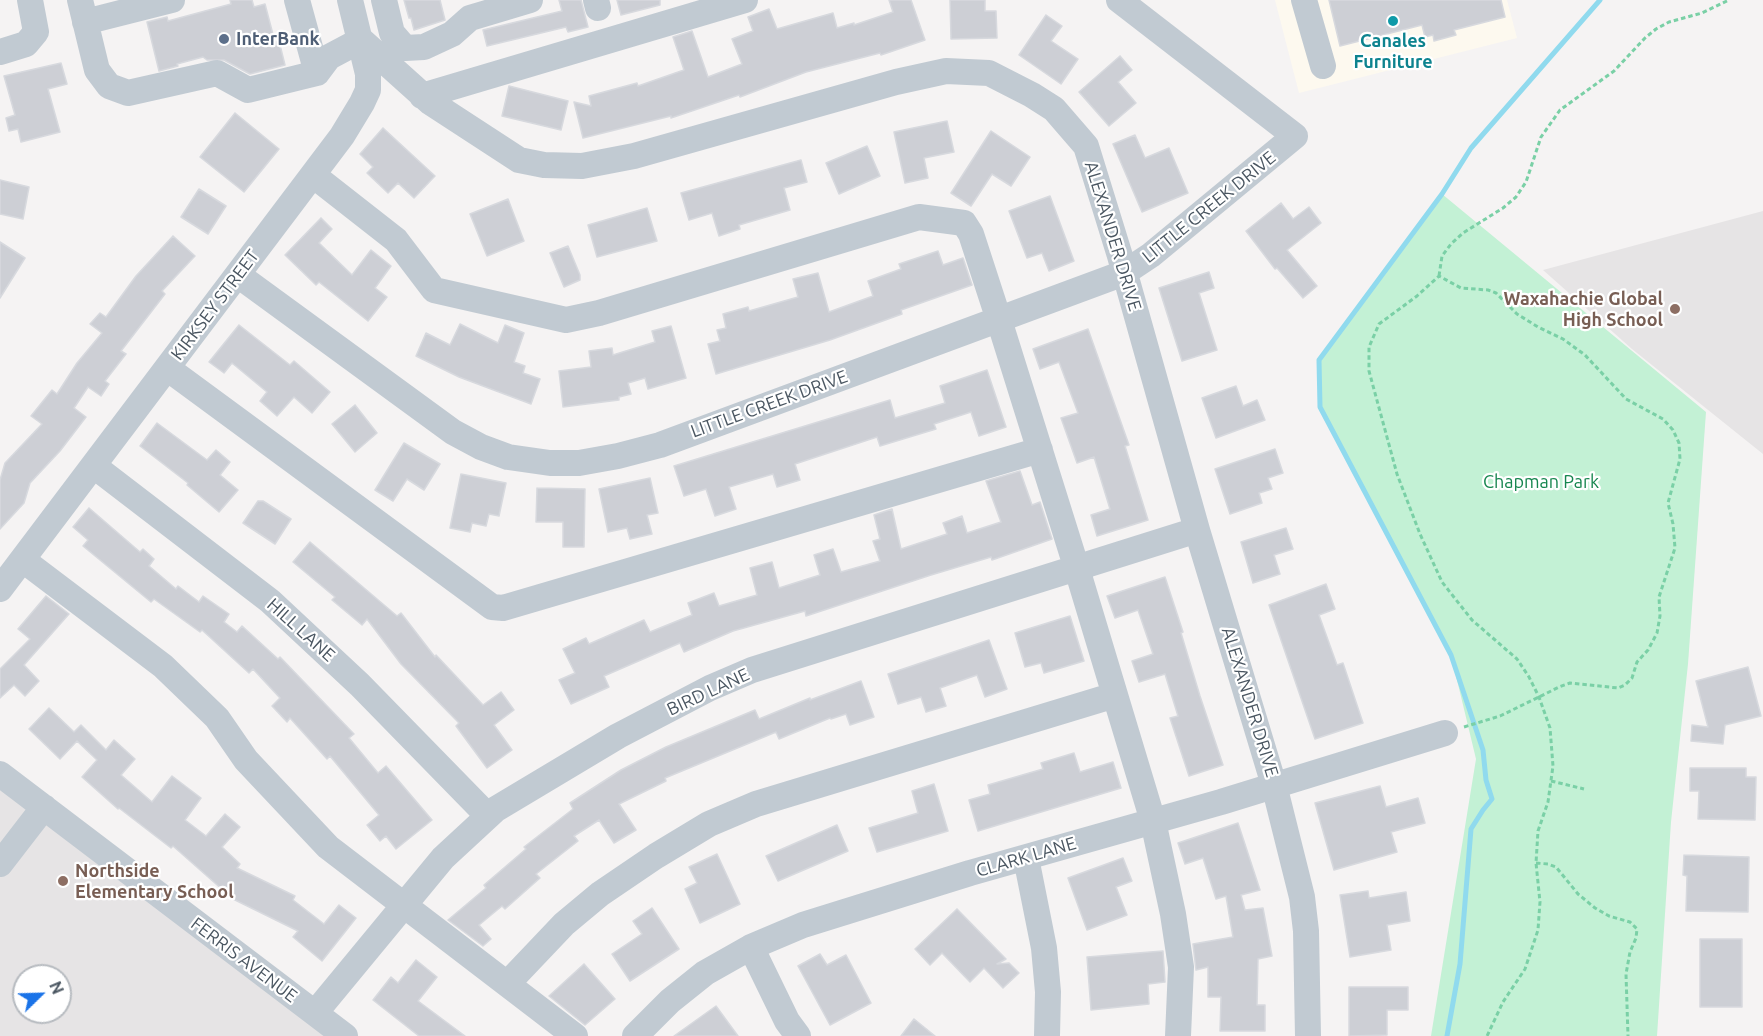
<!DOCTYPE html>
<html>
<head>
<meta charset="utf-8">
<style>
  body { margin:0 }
  #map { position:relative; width:1763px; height:1036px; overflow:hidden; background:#f5f3f3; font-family:Ubuntu,sans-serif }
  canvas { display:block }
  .north { position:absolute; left:12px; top:964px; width:60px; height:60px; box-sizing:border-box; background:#fff; border:2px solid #b7bbc0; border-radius:50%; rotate:67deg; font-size:16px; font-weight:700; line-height:24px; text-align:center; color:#4a5661 }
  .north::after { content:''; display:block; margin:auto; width:21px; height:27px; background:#1a73e8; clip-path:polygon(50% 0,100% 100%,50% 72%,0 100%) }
</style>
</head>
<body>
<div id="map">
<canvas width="1763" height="1036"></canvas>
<div class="north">N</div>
</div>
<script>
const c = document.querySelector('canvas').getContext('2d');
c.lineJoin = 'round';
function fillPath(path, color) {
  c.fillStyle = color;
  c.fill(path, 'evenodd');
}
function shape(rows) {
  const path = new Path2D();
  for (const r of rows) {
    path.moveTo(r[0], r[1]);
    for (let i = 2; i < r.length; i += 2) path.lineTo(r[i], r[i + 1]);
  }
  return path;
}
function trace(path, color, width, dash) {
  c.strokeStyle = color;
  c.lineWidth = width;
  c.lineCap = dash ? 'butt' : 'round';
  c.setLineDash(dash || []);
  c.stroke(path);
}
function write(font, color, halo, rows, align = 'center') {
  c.font = font + ' Ubuntu,sans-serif';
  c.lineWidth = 4.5;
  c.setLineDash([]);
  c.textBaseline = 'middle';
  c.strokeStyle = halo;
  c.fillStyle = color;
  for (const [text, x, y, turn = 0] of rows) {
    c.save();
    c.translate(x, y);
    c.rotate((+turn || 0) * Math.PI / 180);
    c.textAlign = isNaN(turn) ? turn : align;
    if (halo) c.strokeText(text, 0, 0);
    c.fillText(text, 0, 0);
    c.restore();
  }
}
const commercial = shape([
  [1275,0,1507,0,1517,38,1299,93]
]);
const education = shape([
  [1763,211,1763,454,1632,349,1543,270],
  [0,786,329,1036,0,1036],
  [24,976,60,976,60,1012,24,1012]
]);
const green = shape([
  [1442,194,1706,412,1688,664,1671,822,1657,1036,1431,1036,1476,759,1451,655,1320,407,1319,360]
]);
const stream = shape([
  [1447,1036,1460,964,1471,829,1483,810,1492,799,1486,780,1483,750,1451,655,1320,407,1319,360,1442,194,1471,148,1600,0]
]);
const building = shape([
  [230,0,252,0,254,7,265,4,275,42,279,41,285,65,250,74,224,60,207,60,203,57,177,64,178,66,159,71,147,22,167,17,168,21,231,4,230,0],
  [404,0,440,0,445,20,414,30,411,18,409,18,404,0],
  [559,0,581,0,588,27,568,32,566,27,487,46,483,30,562,11,559,0],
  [617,0,660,0,660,5,621,15,617,0],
  [889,0,911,0,925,40,881,55,880,53,806,72,740,97,739,95,671,118,671,116,583,138,574,102,591,106,589,96,637,83,638,86,684,70,673,37,692,31,708,77,742,64,732,39,753,31,748,17,769,9,777,29,833,13,837,28,854,23,854,25,893,12,889,0],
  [950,0,985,0,985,11,996,11,997,38,951,39,950,0],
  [1329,0,1501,0,1505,17,1454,30,1456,35,1434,41,1433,35,1425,37,1422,25,1340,46,1329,0],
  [1046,15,1062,26,1051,41,1078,59,1061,84,1019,55,1046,15],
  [1120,56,1132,70,1118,82,1136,103,1109,126,1079,92,1120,56],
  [61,63,67,84,48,89,60,132,21,142,18,129,9,131,6,118,15,115,4,76,61,63],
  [509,86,568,101,561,130,502,116,509,86],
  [235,113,279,149,244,192,200,157,235,113],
  [947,121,954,152,924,158,928,178,905,183,894,132,947,121],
  [383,128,435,176,414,198,398,183,388,193,367,173,373,167,360,154,383,128],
  [991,131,1030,157,1011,186,992,174,971,206,951,193,991,131],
  [1135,135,1145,158,1169,148,1188,193,1142,212,1113,144,1135,135],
  [867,146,880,176,839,194,826,163,867,146],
  [801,160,807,182,784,188,790,210,739,225,740,229,719,236,712,213,689,220,681,193,801,160],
  [0,180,29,187,23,219,0,214,0,180],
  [199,189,226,206,208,234,181,217,199,189],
  [1050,196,1074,261,1049,271,1042,253,1027,258,1009,211,1050,196],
  [508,199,524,241,487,256,470,214,508,199],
  [1281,203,1293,219,1309,207,1321,223,1287,250,1317,286,1303,298,1277,268,1275,269,1246,231,1281,203],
  [647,208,657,241,597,257,588,225,647,208],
  [321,218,332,229,319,243,352,275,371,250,391,266,375,288,387,297,368,321,319,282,316,285,285,255,321,218],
  [173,236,195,256,162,291,165,294,121,351,126,354,105,381,109,384,101,396,88,387,74,408,86,417,60,451,30,483,24,503,0,529,0,480,5,463,42,424,31,416,52,390,57,394,77,363,102,333,90,324,100,313,106,317,136,276,173,236],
  [0,242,25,258,0,298,0,242],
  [568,246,580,275,580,280,564,287,550,253,568,246],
  [938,251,943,265,963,258,972,285,901,310,902,314,830,340,716,374,708,344,720,341,717,330,726,328,723,314,748,307,749,311,798,297,793,279,818,273,829,312,873,296,868,281,901,269,899,264,938,251],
  [1209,272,1214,288,1199,293,1217,350,1182,361,1159,288,1209,272],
  [460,324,498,343,505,325,524,333,514,362,525,366,523,373,540,379,531,404,459,377,416,356,426,333,450,345,460,324],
  [239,325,290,365,294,361,330,392,312,413,294,397,277,416,260,401,267,392,232,363,224,373,209,362,239,325],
  [671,326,686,378,648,389,645,378,628,383,631,394,619,397,619,400,563,407,559,371,591,367,589,351,612,348,613,355,655,342,652,331,671,326],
  [1088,329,1129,445,1125,446,1148,520,1097,536,1091,515,1110,509,1094,457,1077,463,1061,418,1078,413,1059,362,1040,369,1033,349,1088,329],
  [987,370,1006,427,979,436,971,412,934,424,936,429,880,446,877,437,795,464,800,480,777,487,773,474,729,487,736,509,715,516,706,489,684,496,674,466,890,400,895,418,945,403,940,386,987,370],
  [1236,386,1243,406,1257,400,1265,420,1216,438,1202,398,1236,386],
  [355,405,377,433,355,452,332,424,355,405],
  [157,423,207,460,216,450,230,462,220,475,238,490,219,512,187,485,188,483,140,446,157,423],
  [404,443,440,464,424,490,407,479,393,501,375,490,404,443],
  [1275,449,1283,473,1268,478,1272,489,1259,493,1262,503,1230,514,1215,469,1275,449],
  [1020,471,1032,505,1040,502,1052,539,992,560,991,557,931,575,806,616,805,611,733,631,684,652,680,643,604,676,609,687,571,704,559,680,575,673,563,649,586,638,589,644,644,620,650,632,692,615,688,603,714,593,719,606,757,595,750,568,772,562,779,588,820,575,814,555,833,549,841,572,880,561,873,541,880,539,874,515,892,509,901,549,947,534,943,523,962,516,967,533,1001,522,986,481,1020,471],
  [461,474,506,483,499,516,489,514,486,526,472,523,470,532,450,528,461,474],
  [650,478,658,513,647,515,652,534,630,539,627,528,608,532,599,489,650,478],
  [537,488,585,489,584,547,563,547,563,522,536,522,537,488],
  [258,501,263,501,291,519,275,544,243,523,258,501],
  [89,508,140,552,143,549,154,559,149,566,176,589,178,586,199,602,203,596,229,614,224,622,237,632,242,626,278,659,280,657,354,734,349,738,378,773,386,766,432,820,396,849,386,836,380,841,367,825,379,815,330,756,327,759,290,718,287,722,272,706,280,698,253,669,249,673,202,630,200,632,154,599,151,602,83,546,88,540,73,527,89,508],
  [1286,528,1293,549,1274,555,1280,574,1253,583,1241,542,1286,528],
  [310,542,397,616,401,613,435,657,436,655,483,705,501,692,514,710,494,725,512,750,487,768,456,726,459,723,401,664,367,619,362,625,332,600,335,597,293,562,310,542],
  [1165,577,1183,632,1181,633,1200,696,1223,765,1189,776,1170,718,1178,716,1165,674,1139,682,1132,661,1153,654,1138,610,1115,618,1107,596,1165,577],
  [1326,584,1335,609,1319,615,1337,665,1343,663,1363,723,1315,739,1269,605,1326,584],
  [46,596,69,614,24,665,39,681,25,696,14,685,0,698,0,669,30,639,18,629,46,596],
  [1070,616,1084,661,1044,673,1041,663,1025,667,1015,633,1070,616],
  [989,640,1007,689,985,697,977,675,940,688,946,706,926,712,921,697,898,704,888,674,989,640],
  [1748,667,1761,716,1725,725,1723,744,1691,741,1692,725,1708,727,1696,681,1748,667],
  [861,681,874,717,850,725,846,714,831,719,830,718,779,739,776,732,665,778,666,781,619,804,636,830,614,843,599,820,574,836,578,841,536,874,540,878,505,909,502,906,479,925,491,939,483,946,448,920,486,888,484,885,526,849,524,847,573,809,570,803,621,770,666,747,755,710,759,719,810,698,810,700,861,681],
  [49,708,74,732,81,725,106,750,114,740,135,759,121,775,152,802,172,776,201,798,185,820,206,836,225,814,240,827,222,847,240,864,237,868,295,896,293,900,324,924,339,905,356,918,322,961,293,937,298,931,233,899,173,846,171,848,119,808,118,809,82,777,97,760,77,741,60,759,29,729,49,708],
  [1074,753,1080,772,1113,762,1121,788,978,831,969,800,990,794,988,785,1043,769,1041,763,1074,753],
  [1690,768,1746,768,1746,777,1756,777,1755,820,1698,819,1699,791,1690,791,1690,768],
  [934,784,948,831,877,852,869,828,918,813,912,791,934,784],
  [1380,786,1386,807,1418,798,1425,823,1391,832,1397,852,1334,870,1315,803,1380,786],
  [1238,823,1260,890,1241,895,1245,910,1263,908,1272,956,1258,959,1257,1005,1265,1005,1265,1031,1220,1031,1221,997,1208,997,1208,967,1196,970,1193,944,1233,937,1226,896,1216,899,1203,858,1185,864,1178,843,1238,823],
  [837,825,848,851,778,881,766,856,837,825],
  [717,854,740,904,700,923,685,889,697,883,689,867,717,854],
  [1684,855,1749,857,1748,912,1686,911,1687,876,1683,875,1684,855],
  [1123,858,1132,881,1116,887,1127,915,1087,930,1068,878,1123,858],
  [1368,891,1369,898,1406,892,1410,921,1387,925,1391,950,1350,957,1340,895,1368,891],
  [652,908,679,949,630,981,612,954,642,934,633,921,652,908],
  [957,909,1006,959,997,964,1009,963,1019,973,1003,988,984,968,970,982,942,953,930,965,915,949,957,909],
  [1700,939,1742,939,1742,1007,1700,1007,1700,939],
  [1163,951,1165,982,1148,984,1149,1004,1091,1010,1087,957,1163,951],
  [820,954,827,965,846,955,871,1003,830,1025,798,966,820,954],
  [416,960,437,977,418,1001,465,1036,419,1036,373,1000,391,977,398,983,416,960],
  [584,964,615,999,585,1025,549,996,584,964],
  [1349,987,1408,987,1408,1010,1387,1010,1387,1035,1349,1036,1349,987],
  [716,1006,738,1036,674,1036,716,1006],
  [914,1019,935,1036,901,1036,914,1019]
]);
const path = shape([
  [1439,276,1442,256,1451,244,1463,233,1503,208,1516,197,1526,182,1541,137,1560,110,1614,71,1645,38,1656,29,1669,22,1702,13,1729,0],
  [1464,727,1500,716,1539,697,1559,687,1570,683,1618,688,1625,685,1632,678,1637,662,1648,650,1657,633,1660,616,1659,597,1675,548,1673,524,1668,503,1680,459,1679,443,1673,430,1663,419,1626,399,1585,355,1563,339,1538,327,1517,314,1496,293,1488,290,1461,288,1439,276,1417,296,1379,324,1369,347,1369,371,1397,474,1420,534,1442,582,1472,620,1517,659,1529,677,1539,697,1550,728,1553,766,1548,802,1538,831,1536,863,1540,902,1538,930,1525,969,1503,1002,1487,1036],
  [1551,781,1584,789],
  [1536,863,1548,864,1556,867,1578,894,1595,908,1609,916,1630,922,1637,929,1636,938,1630,952,1626,974,1628,1036]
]);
const minor = shape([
  [80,0,97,70,109,86,128,93,217,73,248,90,317,73,329,57,361,40,430,102,519,160,544,165,582,166,634,156,896,82,946,71,989,73,1032,95,1054,109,1086,146,1120,256,1197,530,1274,785,1302,897,1306,931,1308,1036],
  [297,0,317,73],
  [384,0,392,33,405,48,424,47,452,34,470,18,530,0],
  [596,0,598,8],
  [1304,0,1323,66],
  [85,22,172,0],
  [0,52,26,44,36,32,30,0],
  [422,96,745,0],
  [313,175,396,240,434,290,566,320,599,313,919,217,964,223,971,234,999,320,1077,569,1153,821,1173,914,1181,967,1178,1036],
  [238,275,453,432,481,447,508,457,550,463,579,463,618,456,660,445,1124,273,1151,255,1295,136,1119,0],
  [167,368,492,607,503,608,1040,450],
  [94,466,270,601,360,685,488,816],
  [23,560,163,666,217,718,246,760,328,847,575,1036],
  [0,589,342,136,362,103,368,90,368,74,350,0],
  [0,774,345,1036],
  [1026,858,1044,948,1048,992,1047,1036],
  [0,864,44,807],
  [751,947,787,1021,798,1036],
  [507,984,564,924,600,894,656,856,709,824,756,804,1115,695],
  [315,1013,443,858,496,809,618,736,710,688,752,670,1197,530],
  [635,1036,670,1001,705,973,751,947,803,925,970,873,1221,802,1445,733]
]);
const markers = [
  [1393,21,6,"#0f9aa8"],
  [224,39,6,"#5c6f8a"],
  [1675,309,6,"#8d6e63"],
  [63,881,6,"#8d6e63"]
];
const serviceNames = [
  ["InterBank",236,39]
];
const cultureNames = [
  ["Canales",1393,41],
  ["Furniture",1393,62]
];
const streetNames = [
  ["LITTLE CREEK DRIVE",1209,207,-39],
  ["ALEXANDER DRIVE",1113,236,73],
  ["KIRKSEY STREET",215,305,-53],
  ["LITTLE CREEK DRIVE",769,404,-20],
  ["HILL LANE",301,630,42],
  ["BIRD LANE",708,692,-25],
  ["ALEXANDER DRIVE",1250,702,73],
  ["CLARK LANE",1026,857,-16],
  ["FERRIS AVENUE",244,960,37]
];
const educationNames = [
  ["Waxahachie Global",1663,299],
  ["High School",1663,320],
  ["Northside",75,871,"left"],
  ["Elementary School",75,892,"left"]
];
const parkNames = [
  ["Chapman Park",1541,482]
];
fillPath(commercial, '#fdf9ef');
fillPath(education, '#e6e4e5');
fillPath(green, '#c3f1d5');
trace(stream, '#90daee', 5);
fillPath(building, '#cdcfd5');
trace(building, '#d7d9de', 1.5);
trace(path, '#7ad0a6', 3, [4.5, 3]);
trace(minor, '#c1cad2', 26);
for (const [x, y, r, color] of markers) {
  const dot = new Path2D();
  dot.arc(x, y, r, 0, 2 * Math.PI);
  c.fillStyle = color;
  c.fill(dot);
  trace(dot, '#fff', 2);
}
write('bold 18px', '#4e5e75', '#fff', serviceNames, 'left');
write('bold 18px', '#0d838f', '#fff', cultureNames);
write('18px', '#4a5661', '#fff', streetNames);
write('bold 18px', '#785e54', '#fff', educationNames, 'right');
write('18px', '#17864f', '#fff', parkNames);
</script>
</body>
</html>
